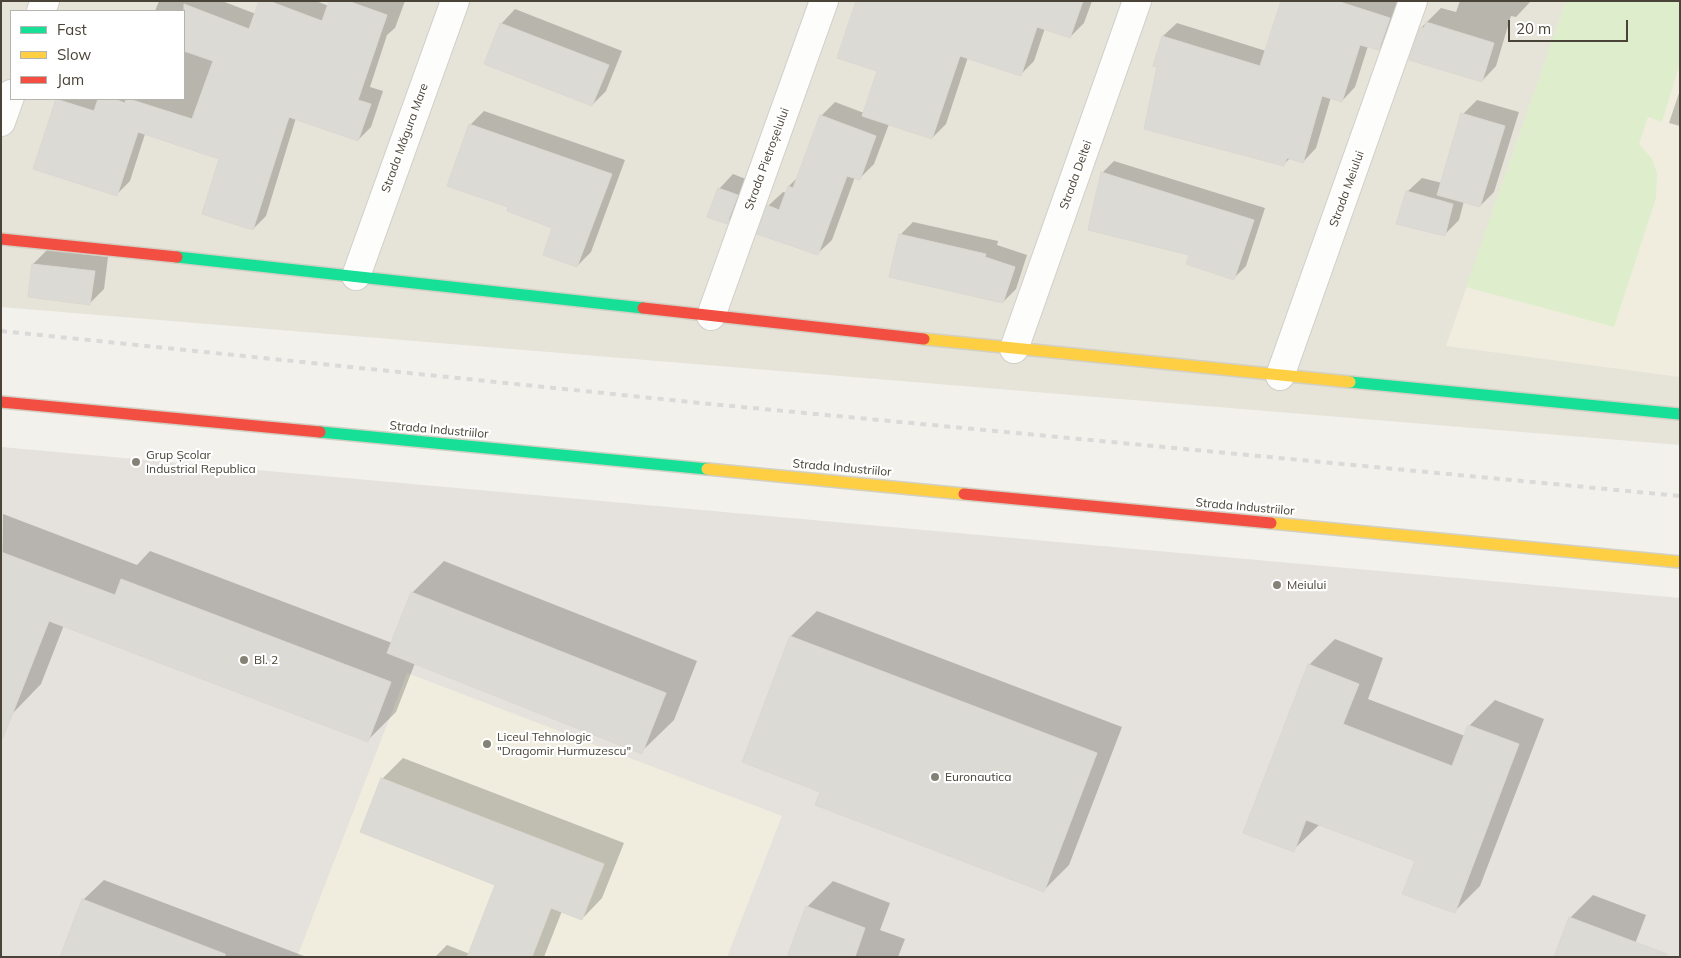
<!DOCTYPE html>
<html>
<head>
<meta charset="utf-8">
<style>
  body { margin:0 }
  #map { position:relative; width:1681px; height:958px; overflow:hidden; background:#f2f1ec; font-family:Mulish,sans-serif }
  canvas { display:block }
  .frame { position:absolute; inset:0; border:2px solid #494437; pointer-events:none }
  .legend { position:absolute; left:10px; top:10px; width:175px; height:90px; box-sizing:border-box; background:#fff; border:1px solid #b6b4af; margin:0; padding:6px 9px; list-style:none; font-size:15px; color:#494437 }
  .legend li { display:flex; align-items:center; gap:10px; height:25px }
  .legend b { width:25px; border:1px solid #b6b4af }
  .scale { position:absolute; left:1508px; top:20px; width:120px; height:22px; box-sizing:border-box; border:2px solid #494437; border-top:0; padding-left:6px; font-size:15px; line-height:18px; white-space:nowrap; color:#494437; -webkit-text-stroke:4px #fff; paint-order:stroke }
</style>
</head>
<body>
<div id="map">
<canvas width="1681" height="958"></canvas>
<div class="frame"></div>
<ul class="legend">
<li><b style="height:6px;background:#16e098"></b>Fast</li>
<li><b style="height:6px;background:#ffcf43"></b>Slow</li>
<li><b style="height:6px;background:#f24e42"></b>Jam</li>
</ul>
<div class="scale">20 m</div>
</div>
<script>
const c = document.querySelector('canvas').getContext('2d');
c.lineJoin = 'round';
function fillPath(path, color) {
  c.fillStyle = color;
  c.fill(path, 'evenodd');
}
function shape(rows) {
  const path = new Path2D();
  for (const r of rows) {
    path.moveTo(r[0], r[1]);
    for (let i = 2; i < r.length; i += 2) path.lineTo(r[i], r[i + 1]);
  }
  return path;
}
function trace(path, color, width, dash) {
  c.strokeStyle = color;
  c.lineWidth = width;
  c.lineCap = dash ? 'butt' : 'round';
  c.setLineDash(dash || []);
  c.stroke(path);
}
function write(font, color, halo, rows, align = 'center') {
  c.font = font + ' Mulish,sans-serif';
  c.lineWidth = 4.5;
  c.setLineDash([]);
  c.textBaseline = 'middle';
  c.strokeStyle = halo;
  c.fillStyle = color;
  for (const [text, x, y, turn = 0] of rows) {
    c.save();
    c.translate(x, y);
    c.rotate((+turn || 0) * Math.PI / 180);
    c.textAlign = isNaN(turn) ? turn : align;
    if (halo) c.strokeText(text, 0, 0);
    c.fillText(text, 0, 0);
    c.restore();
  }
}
const residential = shape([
  [1,1,1680,1,1680,445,1,307],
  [11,11,184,11,184,99,11,99]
]);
const industrial = shape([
  [1,447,1680,598,1680,957,1,957]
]);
const education = shape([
  [1566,1,1680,1,1680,377,1446,346],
  [407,673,782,816,727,957,297,957]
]);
const green = shape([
  [1566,1,1680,1,1680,63,1662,122,1648,117,1639,144,1652,159,1657,173,1656,198,1614,327,1466,287]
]);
const shadow = shape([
  [159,1,222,1,256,14,260,1,316,1,329,6,330,1,405,1,395,28,387,35,370,87,383,91,371,127,358,140,296,118,266,216,253,229,221,158,145,134,130,181,117,194,57,100,184,99,184,11,155,11],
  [863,1,1092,1,1084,23,1070,37,1045,28,1034,61,1020,75,968,57,946,124,932,138,889,124,874,164,859,179,855,177,832,240,817,254,768,206,783,192,787,193,789,186,798,177,821,116,835,102,864,113,878,70],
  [1282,1,1393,1,1403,4,1392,36,1379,49,1368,46,1355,87,1342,101,1331,97,1316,148,1303,162,1290,158,1284,164,1163,36,1177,23,1266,51],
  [1460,1,1531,1,1516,17,1511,16,1496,66,1482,81,1421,28,1441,8,1456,12],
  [515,9,622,51,606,91,592,105,501,24],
  [1680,90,1680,126,1669,123],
  [1477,100,1519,112,1494,192,1480,206,1464,201,1459,220,1444,235,1407,192,1422,178,1442,183,1463,114],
  [484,111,625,160,591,252,577,266,554,227,510,206,470,125],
  [1114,161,1265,208,1246,266,1234,278,1191,254,1089,229,1103,172],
  [733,174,751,181,741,208,727,222,719,189],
  [913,222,998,241,997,245,1027,255,1016,289,1003,302,900,235],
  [47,250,108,257,104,289,90,303,33,264],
  [3,514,137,565,150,551,392,643,412,593,444,561,697,661,674,720,641,752,415,663,396,712,368,740,64,625,41,684,13,713,1,708],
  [817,611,1122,727,1069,865,1044,890,822,791,743,761,791,636],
  [1335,639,1383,658,1368,699,1465,736,1469,726,1495,700,1544,719,1480,886,1454,912,1417,860,1319,825,1293,850,1309,665],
  [403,758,624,843,602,898,582,919,562,911,544,957,435,957,447,945,470,954,497,884,382,779],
  [104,880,304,956,303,957,62,957,83,900],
  [833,881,890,903,880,930,905,939,898,957,788,957,807,907],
  [1593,895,1646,915,1630,957,1555,957,1570,918]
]);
const building = shape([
  [259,1,269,1,322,21,329,1,348,1,387,15,358,100,371,104,358,141,289,117,253,230,202,214,219,159,138,132,117,196,33,169,56,99,94,111,98,99,114,99,125,103,126,99,129,99,192,119,213,61,184,51,184,4,249,29,259,1],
  [856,1,1083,1,1070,38,1037,27,1021,76,960,56,932,139,862,116,877,71,837,58,856,1],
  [1281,1,1337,1,1390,18,1379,50,1360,45,1342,102,1322,96,1303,163,1287,158,1284,166,1144,129,1157,67,1153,66,1162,36,1260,66,1281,1],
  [1426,22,1494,43,1482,82,1409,60,1420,27,1424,28,1426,22],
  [500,23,609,65,592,106,484,64,500,23],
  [1461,113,1505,126,1480,207,1437,195,1461,113],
  [820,115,876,136,860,180,847,176,818,255,757,234,767,205,779,210,788,186,793,188,820,115],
  [469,124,612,174,577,267,543,255,552,228,507,211,508,207,447,186,469,124],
  [1101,172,1254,220,1234,280,1186,264,1189,255,1088,230,1101,172],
  [718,188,738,195,727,224,707,217,718,188],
  [1406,191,1453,204,1445,236,1396,224,1406,191],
  [899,234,986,254,985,257,1015,267,1003,303,889,277,899,234],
  [32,264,95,271,90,305,28,297,32,264],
  [1,552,115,595,121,579,391,682,368,742,49,621,3,738,1,738,1,552],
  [411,592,666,693,642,754,387,653,411,592],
  [790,636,1097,753,1044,892,815,805,820,792,742,762,790,636],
  [1308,664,1359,684,1343,724,1452,766,1468,725,1519,744,1455,913,1402,894,1415,861,1306,820,1294,852,1243,833,1308,664],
  [381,778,604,864,582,920,551,908,532,957,467,957,495,885,360,832,381,778],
  [82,899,225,954,225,957,60,957,82,899],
  [806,906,865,928,855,957,787,957,806,906],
  [1569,917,1667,954,1666,957,1554,957,1569,917]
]);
const street = shape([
  [41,11,45,1],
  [1,122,11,94],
  [356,276,455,1],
  [711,316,824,1],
  [1014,349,1137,1],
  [1280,376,1413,1]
]);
const fast = shape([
  [177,257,643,308],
  [1350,382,1680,414],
  [320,432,707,469]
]);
const slow = shape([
  [924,339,1350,382],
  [707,469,964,494],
  [1271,523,1680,562]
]);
const jam = shape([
  [1,239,177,257],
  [643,308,924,339],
  [1,402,320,432],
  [964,494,1271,523]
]);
const rail = shape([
  [1,331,700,403,1680,496]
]);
const markers = [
  [136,462,5,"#848176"],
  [1277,585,5,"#848176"],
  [244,660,5,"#848176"],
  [487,744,5,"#848176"],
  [935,777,5,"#848176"]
];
const streetNames = [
  ["Strada Măgura Mare",405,138,-70],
  ["Strada Pietroșelului",767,159,-70],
  ["Strada Deltei",1076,175,-70],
  ["Strada Meiului",1347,189,-70],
  ["Strada Industriilor",439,430,5],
  ["Strada Industriilor",842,468,5],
  ["Strada Industriilor",1245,507,5]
];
const poiNames = [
  ["Grup Școlar",146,455],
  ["Industrial Republica",146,469],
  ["Meiului",1287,585],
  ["Bl. 2",254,660],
  ["Liceul Tehnologic",497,737],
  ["\"Dragomir Hurmuzescu\"",497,751],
  ["Euronautica",945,777]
];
fillPath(residential, '#e6e3d9');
fillPath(industrial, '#e5e1dc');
fillPath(education, '#f0edde');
fillPath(green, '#deeecc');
fillPath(shadow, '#0003');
fillPath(building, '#dcdad4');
trace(building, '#dbd8d2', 1);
trace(street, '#d0cfc9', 30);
trace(fast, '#d2cfc3', 14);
trace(slow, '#d2cfc3', 14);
trace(jam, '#d2cfc3', 14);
trace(street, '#fdfdfc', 28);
trace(fast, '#16e098', 11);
trace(slow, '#ffcf43', 11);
trace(jam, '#f24e42', 11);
trace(rail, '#dadad9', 4, [6, 6]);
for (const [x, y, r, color] of markers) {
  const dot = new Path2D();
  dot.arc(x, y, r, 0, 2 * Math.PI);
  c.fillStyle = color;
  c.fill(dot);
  trace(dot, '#fff', 2);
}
write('12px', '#494437', '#fff', streetNames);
write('12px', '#494437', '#fff', poiNames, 'left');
</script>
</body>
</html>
